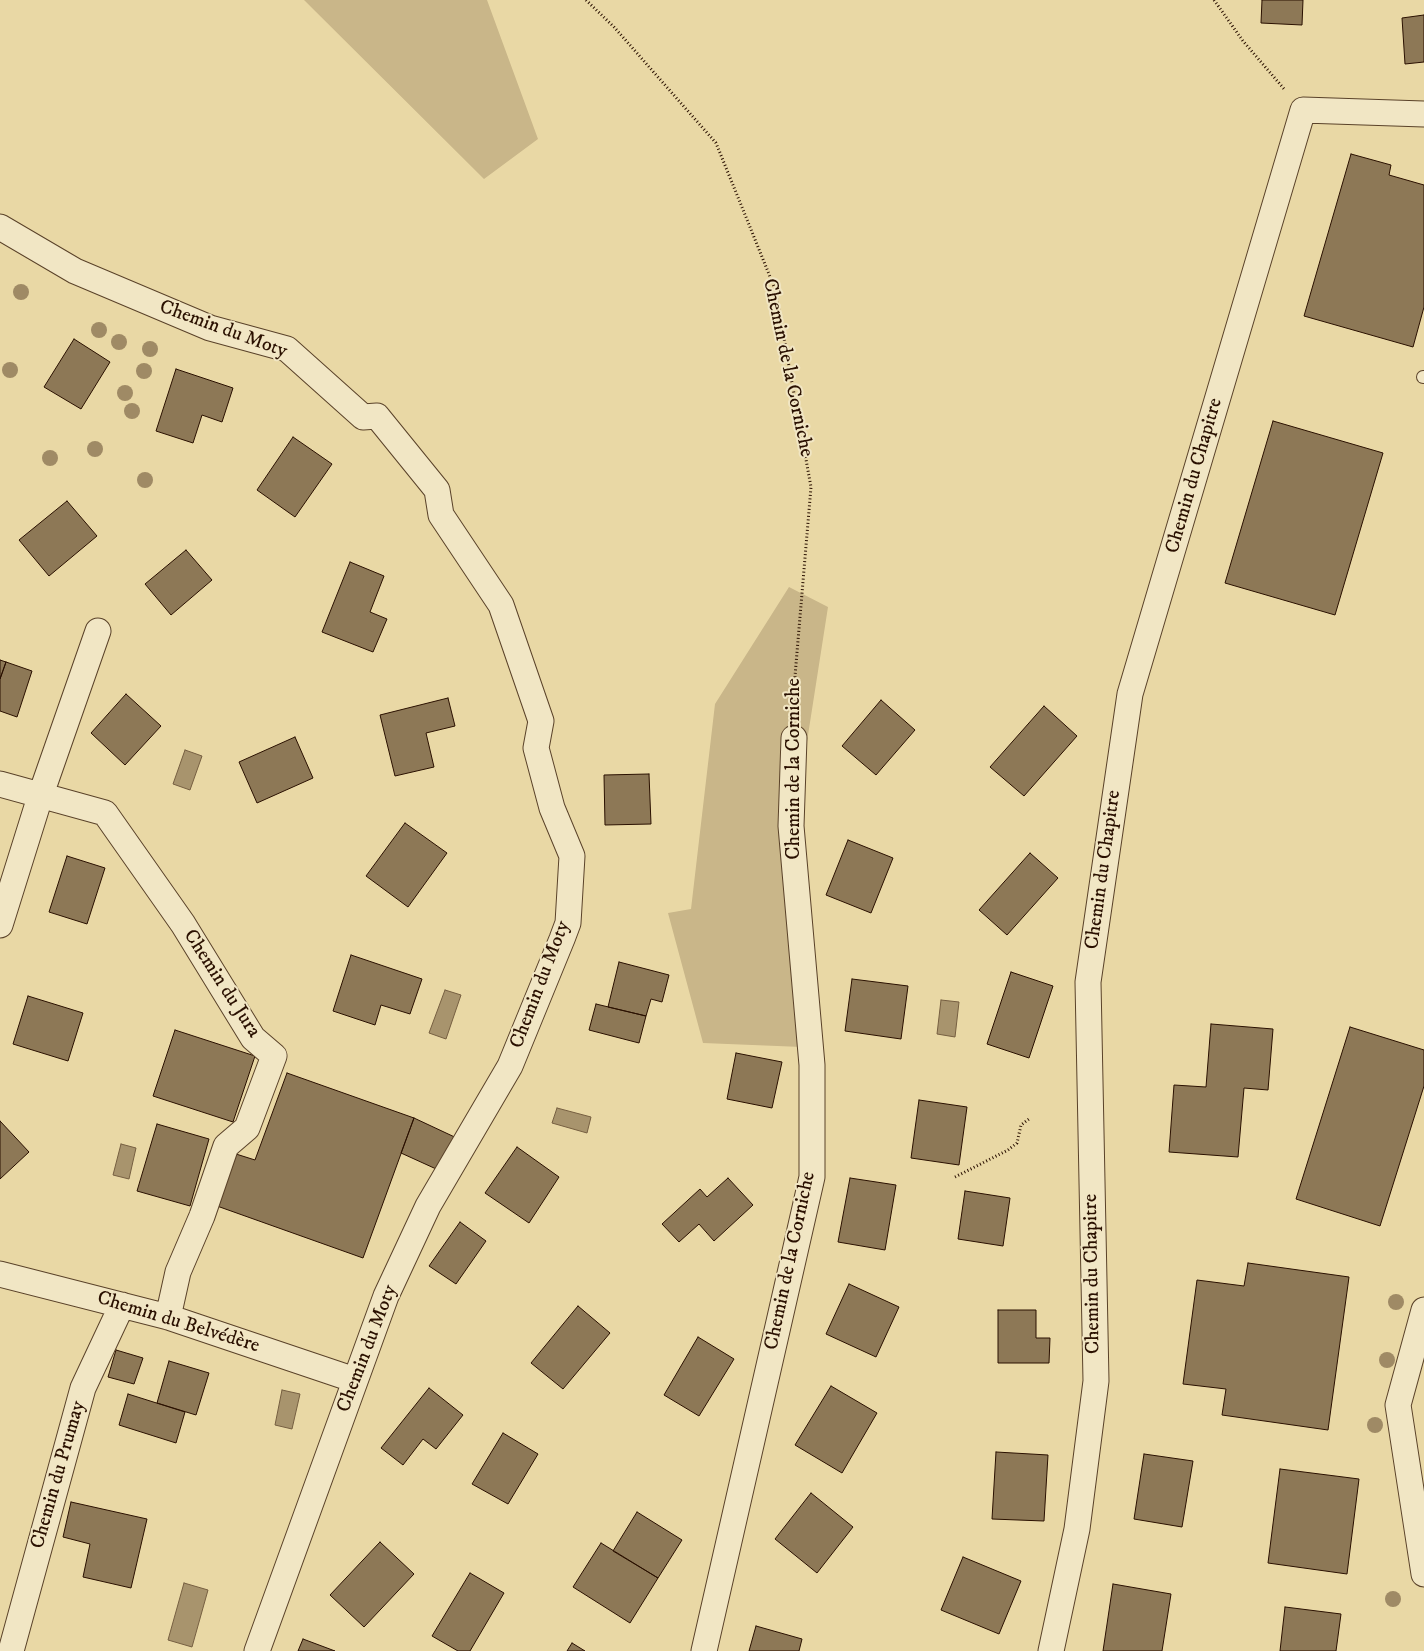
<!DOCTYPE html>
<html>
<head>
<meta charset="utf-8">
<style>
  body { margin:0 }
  canvas { display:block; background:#e9d8a5 }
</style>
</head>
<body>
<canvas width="1424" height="1651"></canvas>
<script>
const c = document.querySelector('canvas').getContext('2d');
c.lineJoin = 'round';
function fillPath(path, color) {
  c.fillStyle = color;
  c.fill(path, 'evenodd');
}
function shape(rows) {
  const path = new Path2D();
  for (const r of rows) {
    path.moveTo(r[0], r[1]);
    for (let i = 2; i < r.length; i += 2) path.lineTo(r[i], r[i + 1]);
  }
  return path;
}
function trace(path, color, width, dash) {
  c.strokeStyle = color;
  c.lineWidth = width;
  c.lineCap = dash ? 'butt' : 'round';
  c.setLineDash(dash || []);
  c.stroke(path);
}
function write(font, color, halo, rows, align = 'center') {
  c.font = font + ' "IM FELL DW Pica",serif';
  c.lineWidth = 4;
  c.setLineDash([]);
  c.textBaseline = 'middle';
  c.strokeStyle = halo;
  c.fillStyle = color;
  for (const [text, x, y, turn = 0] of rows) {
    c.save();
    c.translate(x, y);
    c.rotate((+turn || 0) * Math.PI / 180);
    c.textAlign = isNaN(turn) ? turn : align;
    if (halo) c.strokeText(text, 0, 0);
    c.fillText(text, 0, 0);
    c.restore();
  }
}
const green = shape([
  [304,0,487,0,538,139,484,179],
  [789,587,828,607,801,780,802,1047,703,1043,668,913,691,909,715,704]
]);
const water = shape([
  [185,750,202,756,190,790,173,784,185,750],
  [445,990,461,995,446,1039,429,1033,445,990],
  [941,1000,959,1002,955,1037,937,1034,941,1000],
  [557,1108,591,1117,587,1133,552,1123,557,1108],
  [121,1144,136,1148,129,1179,113,1175,121,1144],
  [282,1390,300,1394,292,1429,275,1425,282,1390],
  [184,1583,208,1590,192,1647,168,1640,184,1583]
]);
const building = shape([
  [1262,0,1303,0,1302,25,1261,23,1262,0],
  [1424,15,1424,62,1405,64,1402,18,1424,15],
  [1351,154,1391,165,1389,175,1424,185,1424,307,1413,347,1304,316,1351,154],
  [74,339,110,362,81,409,44,387,74,339],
  [176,369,233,388,222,422,202,415,193,443,156,431,176,369],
  [1273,421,1383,453,1335,615,1225,583,1273,421],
  [293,437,332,464,295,517,257,490,293,437],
  [67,501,97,536,49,576,19,540,67,501],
  [186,550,212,580,171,615,145,584,186,550],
  [350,562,384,576,370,612,387,619,373,652,322,632,350,562],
  [0,660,6,662,0,679,0,660],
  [6,662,32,671,17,717,0,711,0,679,6,662],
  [126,694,161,726,125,765,91,733,126,694],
  [448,698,455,726,426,733,434,767,395,776,380,715,448,698],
  [881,700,915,730,876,775,842,746,881,700],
  [1044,706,1077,736,1024,796,990,767,1044,706],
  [295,737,313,778,257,803,239,762,295,737],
  [649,774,651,824,605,825,604,775,649,774],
  [405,823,447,853,408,907,366,876,405,823],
  [848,840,893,858,871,913,826,895,848,840],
  [1030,853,1058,878,1007,935,979,910,1030,853],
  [67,856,105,868,87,924,49,912,67,856],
  [351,955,422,979,410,1014,381,1005,375,1025,333,1011,351,955],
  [619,962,669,975,662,1002,651,999,646,1016,608,1007,619,962],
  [1011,972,1053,986,1029,1058,987,1044,1011,972],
  [852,979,908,986,901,1039,845,1031,852,979],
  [28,996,83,1013,68,1061,13,1044,28,996],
  [596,1004,646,1016,639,1043,589,1030,596,1004],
  [1211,1024,1273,1029,1268,1090,1244,1088,1238,1157,1169,1152,1174,1085,1206,1087,1211,1024],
  [1350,1027,1424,1050,1424,1086,1380,1226,1296,1199,1350,1027],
  [175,1030,255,1056,233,1122,153,1096,175,1030],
  [736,1053,782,1062,772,1108,727,1099,736,1053],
  [287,1073,414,1118,363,1258,217,1206,236,1154,255,1160,287,1073],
  [919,1100,967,1107,959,1165,911,1158,919,1100],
  [414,1118,461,1140,445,1173,401,1153,414,1118],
  [0,1121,29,1152,0,1179,0,1121],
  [157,1124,209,1139,190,1206,137,1191,157,1124],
  [517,1147,559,1177,529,1223,485,1193,517,1147],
  [728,1178,753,1205,714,1241,699,1224,679,1242,662,1224,700,1189,707,1197,728,1178],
  [850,1178,896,1185,885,1250,838,1242,850,1178],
  [965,1191,1010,1198,1003,1246,958,1239,965,1191],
  [460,1222,486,1241,456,1284,429,1266,460,1222],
  [1248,1263,1349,1277,1328,1430,1222,1415,1226,1389,1183,1384,1197,1280,1244,1286,1248,1263],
  [849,1284,899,1307,876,1357,826,1334,849,1284],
  [578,1306,610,1333,563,1389,531,1363,578,1306],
  [998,1310,1036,1310,1036,1338,1050,1338,1049,1363,998,1363,998,1310],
  [698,1337,734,1359,699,1416,664,1395,698,1337],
  [116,1350,143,1358,134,1384,108,1377,116,1350],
  [169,1361,209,1373,196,1415,157,1403,169,1361],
  [831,1386,877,1413,842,1473,795,1445,831,1386],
  [429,1388,463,1415,436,1449,423,1439,403,1465,381,1448,429,1388],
  [128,1394,185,1412,176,1443,119,1425,128,1394],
  [503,1433,538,1454,508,1504,472,1484,503,1433],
  [996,1452,1048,1455,1044,1521,992,1519,996,1452],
  [1144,1454,1193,1461,1182,1527,1134,1519,1144,1454],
  [1280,1469,1359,1479,1347,1574,1268,1563,1280,1469],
  [811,1493,853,1527,817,1573,775,1539,811,1493],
  [71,1502,147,1519,131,1588,83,1577,90,1544,63,1537,71,1502],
  [637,1512,682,1540,658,1578,613,1551,637,1512],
  [380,1542,414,1574,364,1627,330,1595,380,1542],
  [601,1543,658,1578,630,1623,573,1587,601,1543],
  [963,1557,1021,1581,999,1634,941,1610,963,1557],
  [470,1573,504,1593,470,1651,458,1651,432,1636,470,1573],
  [1113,1584,1171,1594,1162,1651,1103,1651,1113,1584],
  [1285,1607,1341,1614,1336,1651,1280,1651,1285,1607],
  [756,1626,802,1639,799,1651,749,1651,756,1626],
  [303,1639,335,1651,298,1651,303,1639],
  [572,1643,585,1651,567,1651,572,1643]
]);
const path = shape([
  [586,0,614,27,716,143,775,289,811,487,795,676,794,712],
  [1214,0,1243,41,1285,90],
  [955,1177,1008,1150,1017,1143,1021,1125,1029,1119]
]);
const lane = shape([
  [1423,377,1424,377]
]);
const street = shape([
  [0,227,75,271,210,328,287,349,363,417,377,416,437,490,441,515,501,605,541,721,536,748,552,808,572,856,568,923,562,939,510,1066,428,1206,386,1296,257,1651],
  [0,784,105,813,183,924,253,1038,274,1056,247,1128,226,1146,202,1216,178,1272,168,1317],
  [0,925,40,797,98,631],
  [0,1274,168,1317,355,1380],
  [1424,1310,1398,1405,1424,1574],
  [11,1651,83,1388,122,1305],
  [704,1651,812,1177,812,1065,791,826,794,738],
  [1051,1651,1077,1529,1096,1381,1088,982,1130,694,1303,110,1424,114]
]);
const trees = [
  [21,292],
  [99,330],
  [119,342],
  [150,349],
  [10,370],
  [144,371],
  [125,393],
  [132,411],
  [95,449],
  [50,458],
  [145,480],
  [1396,1302],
  [1387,1360],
  [1375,1425],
  [1393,1599]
];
const streetNames = [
  ["Chemin du Moty",223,330,20],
  ["Chemin de la Corniche",787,368,78],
  ["Chemin du Chapitre",1195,476,-74],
  ["Chemin de la Corniche",795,769,-90],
  ["Chemin du Chapitre",1104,870,-82],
  ["Chemin du Jura",221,984,57],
  ["Chemin du Moty",541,985,-69],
  ["Chemin de la Corniche",791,1261,-78],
  ["Chemin du Chapitre",1093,1274,-91],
  ["Chemin du Belvédère",178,1323,17],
  ["Chemin du Moty",368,1349,-69],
  ["Chemin du Prumay",59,1475,-74]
];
fillPath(green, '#c9b689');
fillPath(water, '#a8946d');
trace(water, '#765f41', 1);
fillPath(building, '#8d7856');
trace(building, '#2a1000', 1);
trace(lane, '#5a4229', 14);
trace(street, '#5a4229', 27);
trace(path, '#2a1000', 3, [1, 2.5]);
trace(lane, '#f1e6c4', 12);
trace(street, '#f1e6c4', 25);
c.fillStyle = '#9f8a65';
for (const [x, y] of trees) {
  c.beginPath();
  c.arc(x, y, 8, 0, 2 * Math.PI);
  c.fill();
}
write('20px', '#2a1000', '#f1e6c4', streetNames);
</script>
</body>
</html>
